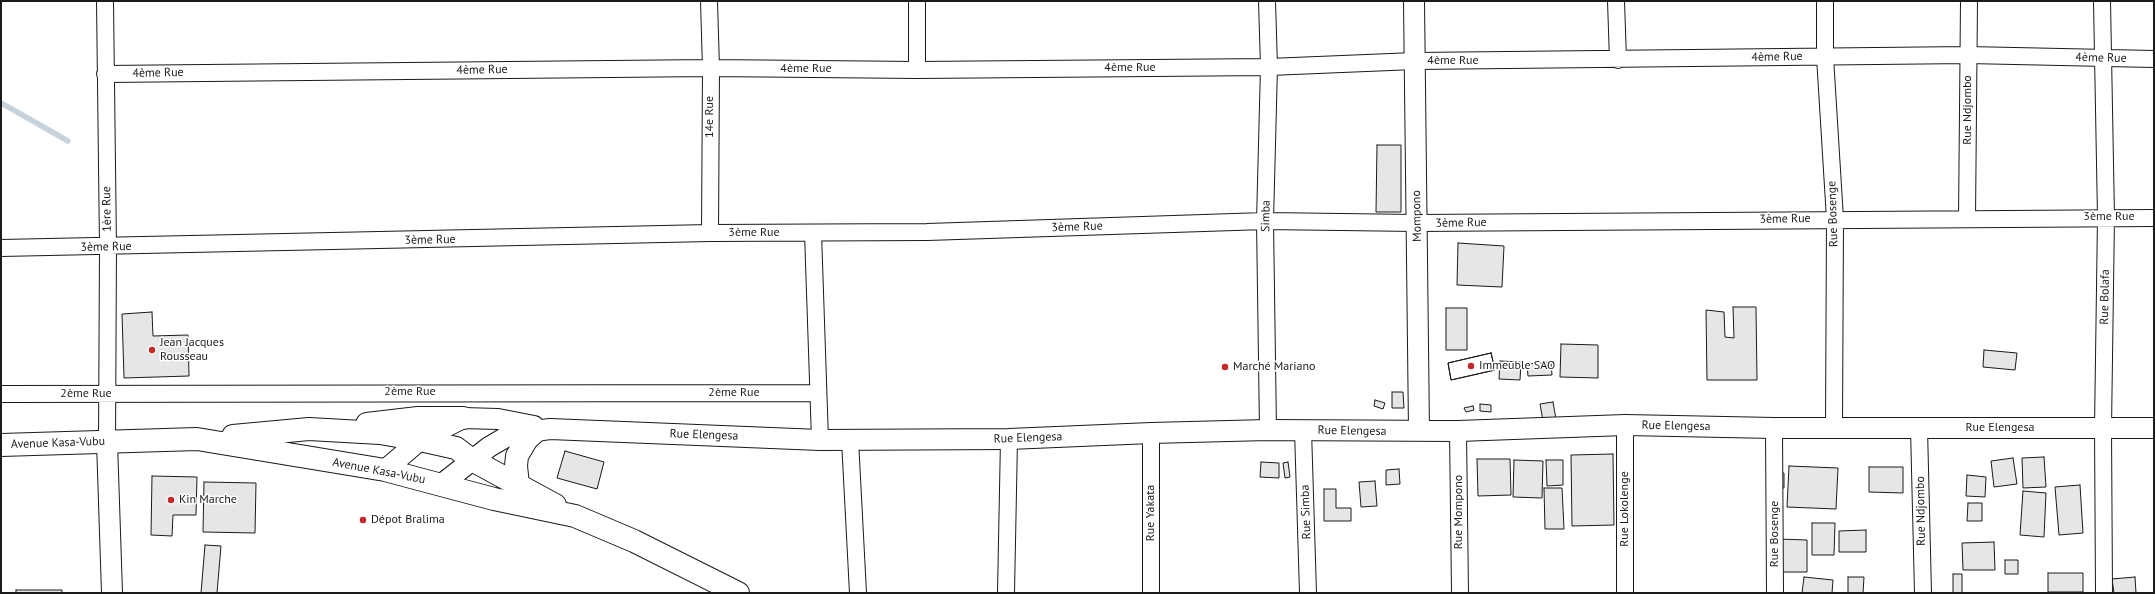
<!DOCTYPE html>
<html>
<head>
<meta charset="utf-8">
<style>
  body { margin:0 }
  #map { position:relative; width:2155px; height:594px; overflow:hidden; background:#fff; font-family:"PT Sans",sans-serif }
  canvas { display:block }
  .frame { position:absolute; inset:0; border:2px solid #1a1a1a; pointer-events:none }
</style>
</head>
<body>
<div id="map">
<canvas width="2155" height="594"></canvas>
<div class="frame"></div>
</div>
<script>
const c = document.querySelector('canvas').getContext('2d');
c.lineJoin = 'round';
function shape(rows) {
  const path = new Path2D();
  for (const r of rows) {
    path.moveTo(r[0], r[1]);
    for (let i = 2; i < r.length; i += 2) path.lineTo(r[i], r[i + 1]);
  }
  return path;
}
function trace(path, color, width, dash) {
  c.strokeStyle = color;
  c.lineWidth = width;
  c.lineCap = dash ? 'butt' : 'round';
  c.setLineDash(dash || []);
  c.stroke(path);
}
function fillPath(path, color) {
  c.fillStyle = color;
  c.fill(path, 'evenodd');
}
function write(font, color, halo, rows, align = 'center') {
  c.font = font + ' "PT Sans",sans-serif';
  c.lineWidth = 3;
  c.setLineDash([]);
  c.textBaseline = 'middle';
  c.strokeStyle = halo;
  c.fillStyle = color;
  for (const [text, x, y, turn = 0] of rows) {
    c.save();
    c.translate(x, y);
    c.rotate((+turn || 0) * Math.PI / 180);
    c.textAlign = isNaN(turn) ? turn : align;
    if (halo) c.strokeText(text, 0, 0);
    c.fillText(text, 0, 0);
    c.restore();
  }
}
const stream = shape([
  [1,103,68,141]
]);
const building = shape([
  [1377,145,1401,145,1401,212,1376,212,1377,145],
  [1458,243,1504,246,1502,287,1457,285,1458,243],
  [1733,307,1756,307,1757,380,1707,380,1706,310,1724,312,1725,337,1734,338,1733,307],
  [1446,308,1467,308,1467,350,1446,350,1446,308],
  [152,312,153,336,188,335,189,376,124,378,122,314,152,312],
  [1561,344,1598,345,1598,378,1560,377,1561,344],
  [1984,350,2017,353,2015,370,1983,367,1984,350],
  [1491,353,1495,370,1451,380,1448,363,1491,353],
  [1491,353,1495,370,1451,380,1448,363,1491,353],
  [1500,361,1521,362,1520,380,1499,379,1500,361],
  [1551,362,1552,375,1528,376,1527,364,1551,362],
  [1392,392,1403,392,1404,408,1392,408,1392,392],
  [1375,400,1385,403,1383,409,1374,406,1375,400],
  [1553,402,1556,419,1543,421,1540,404,1553,402],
  [1480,404,1491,405,1491,412,1480,411,1480,404],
  [1473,406,1474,410,1466,412,1464,408,1473,406],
  [565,451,604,462,597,489,557,478,565,451],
  [1613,454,1614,525,1572,526,1571,455,1613,454],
  [2044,457,2046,487,2023,488,2022,458,2044,457],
  [2013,458,2017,484,1994,487,1991,461,2013,458],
  [1477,459,1510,459,1511,495,1478,496,1477,459],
  [1514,460,1543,461,1542,498,1513,497,1514,460],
  [1546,460,1563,460,1563,485,1547,486,1546,460],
  [1261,462,1279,463,1279,478,1260,477,1261,462],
  [1288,462,1290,477,1285,478,1283,463,1288,462],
  [1789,466,1838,468,1836,509,1787,507,1789,466],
  [1869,467,1903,467,1903,493,1869,492,1869,467],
  [1399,469,1400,484,1386,485,1386,470,1399,469],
  [1777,473,1784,473,1784,488,1776,488,1777,473],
  [1967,475,1986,477,1985,497,1966,496,1967,475],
  [152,476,197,477,196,515,173,515,172,536,151,535,152,476],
  [1375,481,1377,506,1361,507,1359,482,1375,481],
  [204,482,256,483,255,533,203,532,204,482],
  [2080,485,2083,533,2059,535,2055,487,2080,485],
  [1544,488,1562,488,1564,529,1545,529,1544,488],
  [1324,489,1336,489,1336,508,1351,508,1351,521,1324,521,1324,489],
  [2023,491,2046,493,2044,537,2020,535,2023,491],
  [1968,503,1982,503,1982,521,1967,521,1968,503],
  [1812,523,1835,523,1834,555,1812,555,1812,523],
  [1866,530,1866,552,1839,552,1839,531,1866,530],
  [1778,539,1807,540,1807,572,1777,572,1778,539],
  [1994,542,1995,570,1963,570,1962,543,1994,542],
  [205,545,221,546,217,593,201,593,205,545],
  [2005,560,2018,560,2018,574,2005,574,2005,560],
  [2048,573,2083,573,2083,592,2048,592,2048,573],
  [1953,574,1962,574,1962,593,1953,593,1953,574],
  [1804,577,1833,580,1832,593,1802,593,1804,577],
  [1848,577,1864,577,1863,593,1848,593,1848,577],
  [2135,577,2136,593,2114,593,2112,579,2135,577],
  [16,590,62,590,62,593,16,593,16,590]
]);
const minor = shape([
  [105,1,108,247,107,442],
  [709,1,711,68,710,233],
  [917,1,917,70],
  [1267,1,1269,67,1265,221,1268,430],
  [1616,1,1618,60],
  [1825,1,1825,57,1835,219,1834,426],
  [2102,1,2106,217,2103,428,2104,593],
  [105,74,711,68,917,70,1269,67,1415,61,1968,55,2154,59],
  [1967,219,1969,1],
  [813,233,820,440],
  [1,248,710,233,927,232,1265,221,1417,223,2154,218],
  [1,394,818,393],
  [1774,428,1775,593],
  [1919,428,1923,593],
  [1303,430,1308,593],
  [1458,431,1460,593],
  [1151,433,1151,593],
  [850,440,858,593],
  [1006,593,1009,439],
  [1625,593,1625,425]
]);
const tertiary = shape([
  [1414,1,1419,431],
  [107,442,112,593],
  [385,470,420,440,463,418,498,419,534,426],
  [442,484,489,447,506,437,513,434,550,429,820,440,1009,439,1151,433,1268,430,1458,431,1625,425,1774,428,2154,428]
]);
const primary = shape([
  [367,424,418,418,463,418],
  [233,436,309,429,380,433,420,440,456,448,472,460,555,505],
  [1,445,197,439,385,470,494,499,575,516,634,541,738,593],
  [518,485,516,466,517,456,527,439,537,430]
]);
const markers = [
  [152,350,4,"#c62828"],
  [1471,366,4,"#c62828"],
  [1225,367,4,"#c62828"],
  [171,500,4,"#c62828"],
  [363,520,4,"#c62828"]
];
const streetNames = [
  ["4ème Rue",1777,57,-1],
  ["4ème Rue",2101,58,1],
  ["4ème Rue",1453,61],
  ["4ème Rue",1130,68],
  ["4ème Rue",806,69],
  ["4ème Rue",482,70,-1],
  ["4ème Rue",158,73,-1],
  ["Rue Ndjombo",1968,110,-90],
  ["14e Rue",710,117,-90],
  ["1ère Rue",107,209,-91],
  ["Rue Bosenge",1833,214,-92],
  ["Simba",1266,216,-89],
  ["Mompono",1417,216,-91],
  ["3ème Rue",2109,217],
  ["3ème Rue",1785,219,-1],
  ["3ème Rue",1461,223,-1],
  ["3ème Rue",1077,227,-2],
  ["3ème Rue",754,233],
  ["3ème Rue",430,240,-1],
  ["3ème Rue",106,247,-1],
  ["Rue Bolafa",2105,297,-89],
  ["2ème Rue",410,392],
  ["2ème Rue",734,393],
  ["2ème Rue",86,394],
  ["Rue Elengesa",1676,426,1],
  ["Rue Elengesa",2000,428],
  ["Rue Elengesa",1352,431,1],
  ["Rue Elengesa",704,435,2],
  ["Rue Elengesa",1028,438,-2],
  ["Avenue Kasa-Vubu",58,443,-2],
  ["Avenue Kasa-Vubu",379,471,11],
  ["Rue Lokolenge",1625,509,-90],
  ["Rue Ndjombo",1921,511,-91],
  ["Rue Simba",1306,512,-92],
  ["Rue Mompono",1459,512,-90],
  ["Rue Yakata",1151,513,-90],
  ["Rue Bosenge",1775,534,-90]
];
const poiNames = [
  ["Jean Jacques",160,343],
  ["Rousseau",160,357],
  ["Immeuble SAO",1479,366],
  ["Marché Mariano",1233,367],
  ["Kin Marche",179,500],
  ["Dépot Bralima",371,520]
];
trace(stream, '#c6d2dc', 5.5);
fillPath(building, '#e6e6e6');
trace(building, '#1a1a1a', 1);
trace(minor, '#1a1a1a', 18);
trace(tertiary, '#1a1a1a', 22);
trace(primary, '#1a1a1a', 24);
trace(minor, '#fff', 16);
trace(tertiary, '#fff', 20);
trace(primary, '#fff', 22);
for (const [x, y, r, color] of markers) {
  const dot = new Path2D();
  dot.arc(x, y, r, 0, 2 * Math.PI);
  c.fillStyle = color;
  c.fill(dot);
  trace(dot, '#fff', 1.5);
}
write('12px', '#1a1a1a', '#fff', streetNames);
write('12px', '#1a1a1a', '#fff', poiNames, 'left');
</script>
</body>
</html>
